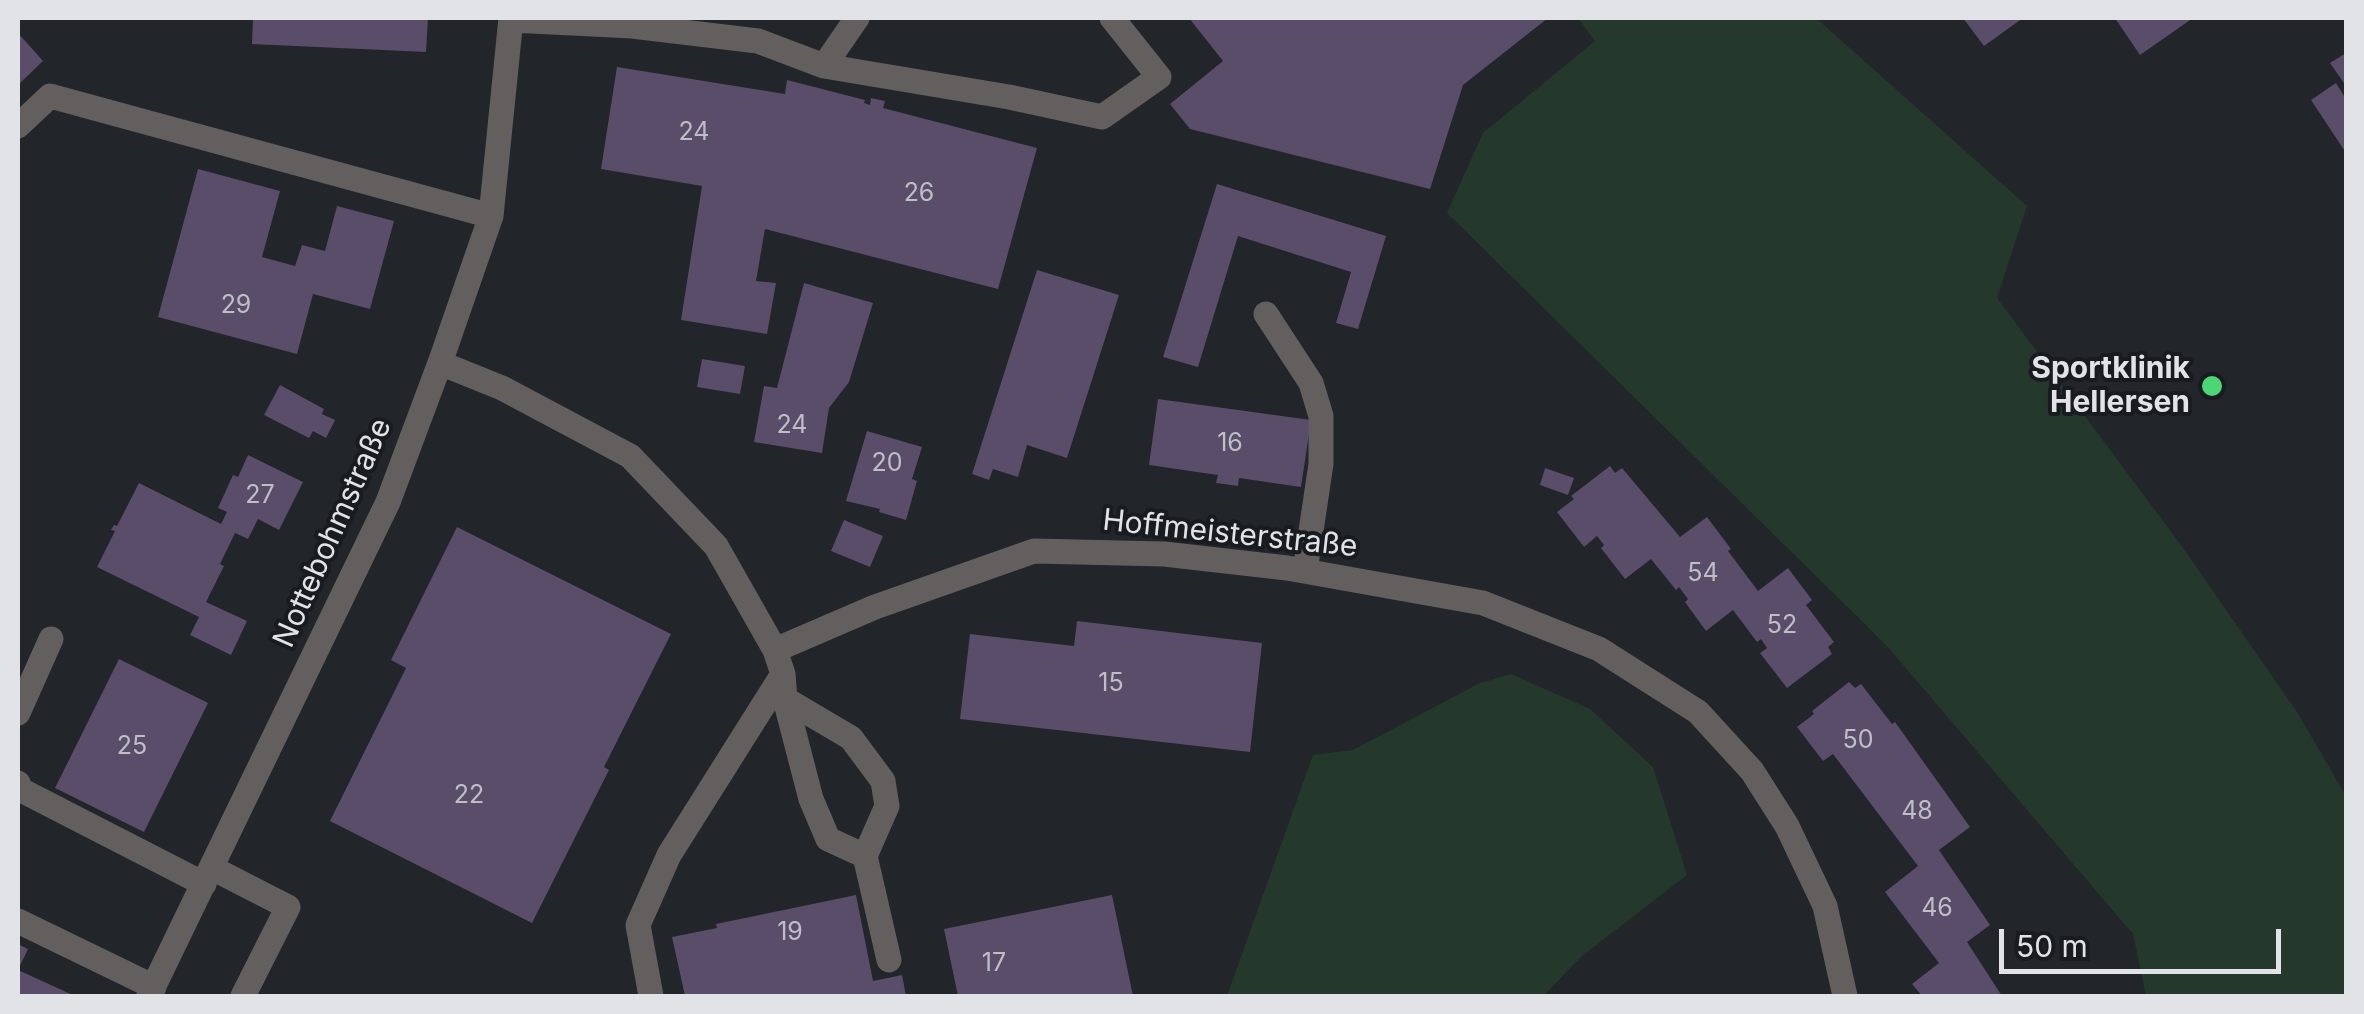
<!DOCTYPE html>
<html>
<head>
<meta charset="utf-8">
<style>
  body { margin:0 }
  #map { position:relative; width:2364px; height:1014px; overflow:hidden; background:#222529; font-family:Inter,sans-serif }
  canvas { display:block }
  .frame { position:absolute; inset:0; border:20px solid #e1e3e6; pointer-events:none }
  .scale { position:absolute; left:1999px; top:929px; width:282px; height:45px; box-sizing:border-box; border:5px solid #e1e3e6; border-top:0; padding-left:12px; font-size:30px; line-height:35px; white-space:nowrap; color:#e1e3e6; -webkit-text-stroke:8px #181b20; paint-order:stroke }
</style>
</head>
<body>
<div id="map">
<canvas width="2364" height="1014"></canvas>
<div class="frame"></div>
<div class="scale">50 m</div>
</div>
<script>
const c = document.querySelector('canvas').getContext('2d');
c.lineJoin = 'round';
function fillPath(path, color) {
  c.fillStyle = color;
  c.fill(path, 'evenodd');
}
function shape(rows) {
  const path = new Path2D();
  for (const r of rows) {
    path.moveTo(r[0], r[1]);
    for (let i = 2; i < r.length; i += 2) path.lineTo(r[i], r[i + 1]);
  }
  return path;
}
function trace(path, color, width, dash) {
  c.strokeStyle = color;
  c.lineWidth = width;
  c.lineCap = dash ? 'butt' : 'round';
  c.setLineDash(dash || []);
  c.stroke(path);
}
function write(font, color, halo, rows, align = 'center') {
  c.font = font + ' Inter,sans-serif';
  c.lineWidth = 8;
  c.setLineDash([]);
  c.textBaseline = 'middle';
  c.strokeStyle = halo;
  c.fillStyle = color;
  for (const [text, x, y, turn = 0] of rows) {
    c.save();
    c.translate(x, y);
    c.rotate((+turn || 0) * Math.PI / 180);
    c.textAlign = isNaN(turn) ? turn : align;
    if (halo) c.strokeText(text, 0, 0);
    c.fillText(text, 0, 0);
    c.restore();
  }
}
const green = shape([
  [1578,18,1816,18,2027,206,1997,298,2181,545,2297,712,2346,796,2346,996,2146,996,2133,934,1887,646,1447,213,1483,133,1595,41],
  [1511,674,1590,709,1653,767,1687,875,1582,956,1543,996,1227,996,1313,755,1353,750,1478,684]
]);
const building = shape([
  [253,18,428,18,426,52,252,44],
  [1189,18,1548,18,1463,85,1430,189,1190,129,1170,104,1223,61],
  [1963,18,2023,18,1984,46],
  [2115,18,2193,18,2140,55],
  [18,33,43,61,18,85],
  [2346,53,2346,86,2330,63],
  [617,67,785,94,787,80,865,100,864,103,870,105,871,98,885,101,883,108,1037,148,998,289,765,229,756,281,776,283,767,334,681,320,702,186,601,169],
  [2336,83,2346,99,2346,153,2311,100],
  [198,169,280,191,262,257,295,266,302,245,325,251,337,206,394,221,370,309,313,294,297,354,158,317],
  [1217,184,1386,236,1358,329,1336,323,1351,272,1238,236,1198,367,1163,357],
  [1037,270,1119,295,1067,458,1027,445,1018,477,993,469,989,480,972,474],
  [804,283,873,303,849,382,829,408,822,453,754,442,764,386,777,388],
  [702,359,745,366,740,394,697,387],
  [280,385,324,409,322,414,335,420,326,438,313,431,309,438,264,415],
  [1158,399,1311,420,1301,487,1239,478,1238,486,1216,483,1218,475,1149,465],
  [867,431,922,447,912,479,917,481,906,520,879,512,880,509,846,501],
  [248,455,303,482,279,530,258,519,248,539,235,533,220,564,224,566,206,602,247,621,231,655,190,635,199,617,97,567,115,531,111,530,114,525,117,526,139,483,221,524,227,512,218,508,233,475,238,477],
  [1610,466,1615,473,1622,468,1680,537,1707,517,1731,549,1728,551,1758,591,1788,568,1812,600,1806,605,1834,642,1828,647,1832,654,1787,688,1760,653,1767,648,1761,639,1757,642,1733,610,1706,631,1685,602,1688,599,1679,587,1676,590,1651,559,1625,579,1601,548,1604,545,1597,536,1584,547,1557,512,1574,499,1571,496],
  [1545,468,1574,478,1568,495,1540,485],
  [844,520,883,536,870,567,831,551],
  [457,527,671,634,604,767,609,770,532,923,330,821,406,668,391,660],
  [1077,621,1262,643,1250,752,960,719,970,634,1074,646],
  [119,659,208,703,144,832,55,788],
  [1849,682,1855,688,1861,684,1892,724,1895,722,1970,827,1939,850,1990,925,1967,942,2002,996,1922,996,1912,984,1939,963,1885,892,1918,866,1833,754,1823,761,1797,727,1814,714,1812,711],
  [856,895,873,981,902,975,906,996,685,996,672,937,717,928,716,924],
  [1112,895,1133,996,958,996,944,929],
  [18,944,28,949,18,970,75,996,18,996]
]);
const minor = shape([
  [511,20,632,26,758,41,824,66,1009,97,1102,117,1159,77,1112,18],
  [824,66,857,18],
  [18,126,50,96,491,216],
  [1266,314,1311,383,1321,416,1321,464,1305,571],
  [440,363,502,388,630,456,716,546,775,650,783,674,785,699,811,799,828,839,865,856,887,806,883,781,851,738,785,699],
  [775,650,875,607,1034,551,1164,554,1287,568,1483,603,1599,649,1698,712,1752,771,1787,826,1825,906,1845,996],
  [18,713,51,639],
  [18,783,21,790,204,884],
  [865,856,889,960],
  [212,868,288,907,243,996],
  [18,921,154,987],
  [149,996,388,502,440,363,491,216,511,18],
  [651,996,638,925,669,855,783,674]
]);
const markers = [
  [2212,386,12,"#4dd676"]
];
const numberNames = [
  ["24",694,132],
  ["26",919,193],
  ["29",236,305],
  ["24",792,425],
  ["16",1230,443],
  ["20",887,463],
  ["27",260,495],
  ["54",1703,573],
  ["52",1782,625],
  ["15",1111,683],
  ["50",1858,740],
  ["25",132,746],
  ["22",469,795],
  ["48",1917,811],
  ["46",1937,908],
  ["19",790,932],
  ["17",994,963]
];
const poiNames = [
  ["Sportklinik",2190,369],
  ["Hellersen",2190,403]
];
const streetNames = [
  ["Nottebohmstraße",333,533,-66],
  ["Hoffmeisterstraße",1230,534,6]
];
fillPath(green, '#24392c');
fillPath(building, '#594d6a');
trace(minor, '#625f5e', 25);
for (const [x, y, r, color] of markers) {
  const dot = new Path2D();
  dot.arc(x, y, r, 0, 2 * Math.PI);
  c.fillStyle = color;
  c.fill(dot);
  trace(dot, '#181b20', 4);
}
write('25px', '#bfbec7', null, numberNames);
write('bold 30px', '#e1e3e6', '#181b20', poiNames, 'right');
write('30px', '#e1e3e6', '#181b20', streetNames);
</script>
</body>
</html>
